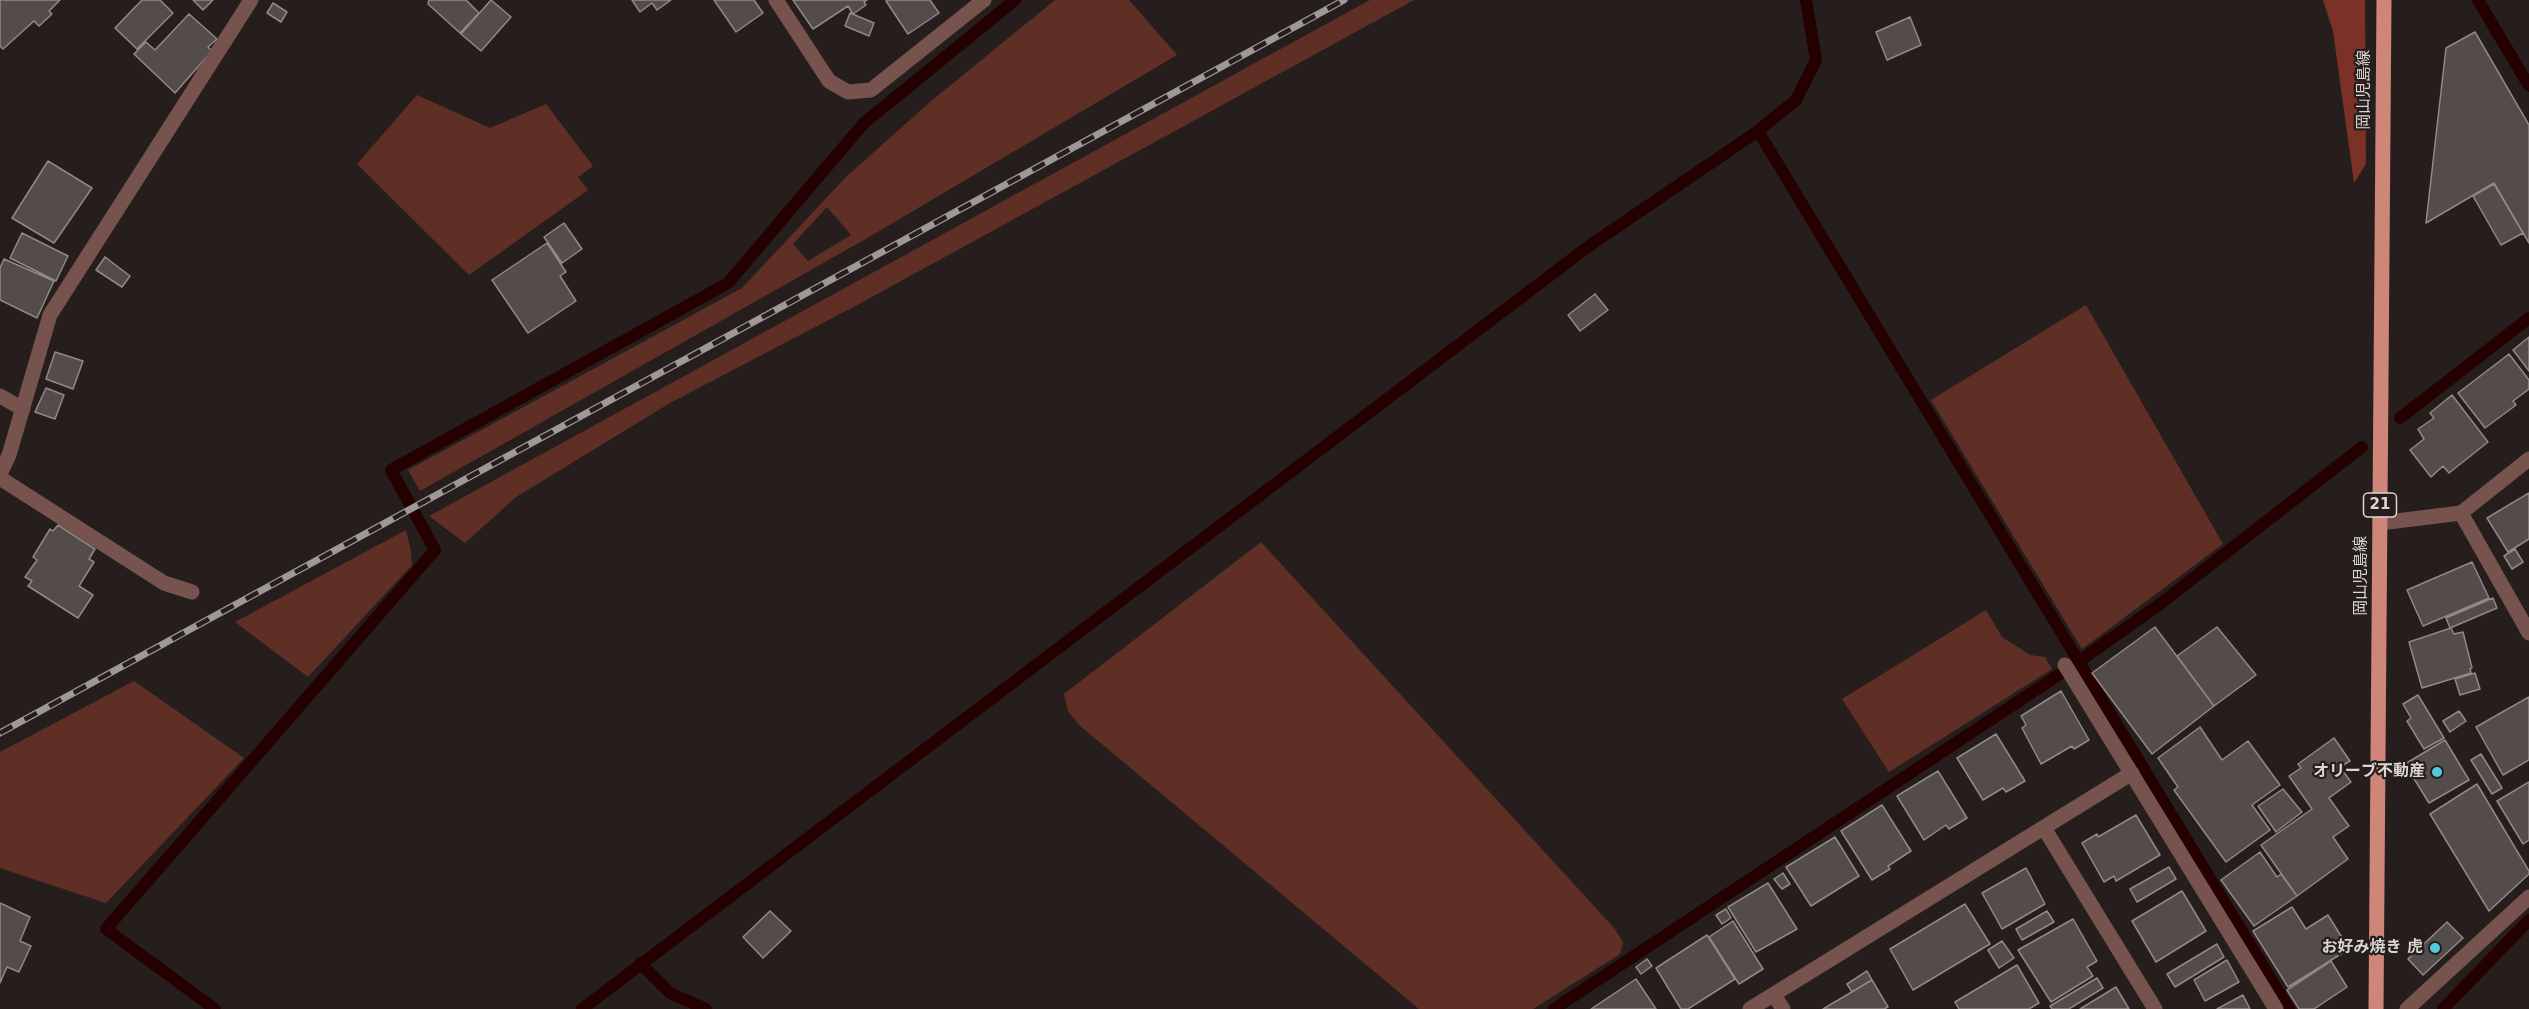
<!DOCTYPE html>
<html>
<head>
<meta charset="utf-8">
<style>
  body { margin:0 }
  canvas { display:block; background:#251e1c }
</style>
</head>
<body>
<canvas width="2529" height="1009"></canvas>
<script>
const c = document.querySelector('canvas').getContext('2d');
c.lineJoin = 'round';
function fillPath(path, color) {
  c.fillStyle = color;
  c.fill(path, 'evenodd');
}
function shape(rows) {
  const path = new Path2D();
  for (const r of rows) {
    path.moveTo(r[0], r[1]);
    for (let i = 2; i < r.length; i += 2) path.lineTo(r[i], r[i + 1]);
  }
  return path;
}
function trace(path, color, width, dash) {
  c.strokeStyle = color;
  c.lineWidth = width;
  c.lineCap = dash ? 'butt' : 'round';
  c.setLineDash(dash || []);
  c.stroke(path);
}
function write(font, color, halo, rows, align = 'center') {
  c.font = font + ' "DejaVu Sans","Noto Sans JP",sans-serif';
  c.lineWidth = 4.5;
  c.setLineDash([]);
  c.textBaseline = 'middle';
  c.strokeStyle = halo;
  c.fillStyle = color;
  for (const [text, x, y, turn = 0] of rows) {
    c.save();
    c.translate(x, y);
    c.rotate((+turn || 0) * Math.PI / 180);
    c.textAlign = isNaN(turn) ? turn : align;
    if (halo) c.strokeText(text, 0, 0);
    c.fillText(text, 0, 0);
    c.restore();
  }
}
const green = shape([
  [1055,0,1129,0,1177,55,864,240,420,491,408,470,742,288,846,177,930,102],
  [827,207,851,235,808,261,793,244],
  [1370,0,1414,0,859,304,670,403,516,497,465,543,429,516],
  [417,95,490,128,546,104,593,166,578,177,588,190,469,275,357,164],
  [2086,305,2223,544,2082,649,1931,400],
  [406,530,411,551,412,565,308,677,235,622],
  [1261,542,1614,928,1623,942,1620,954,1533,1009,1419,1009,1078,724,1068,711,1064,694],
  [1986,610,2002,637,2030,655,2045,657,2052,669,1889,772,1842,699],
  [134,681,244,758,106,903,0,868,0,752]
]);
const forest = shape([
  [2323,0,2365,0,2366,164,2354,183,2333,31]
]);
const stream = shape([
  [2478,0,2529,86],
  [1758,131,2289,1009],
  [2400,418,2529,318],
  [640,963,670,993,706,1009],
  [215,1009,106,929,435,550,391,470,728,283,864,123,1015,0],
  [582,1009,1589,246,1758,131,1796,100,1816,60,1806,0],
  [1554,1009,2078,662,2160,604,2362,447],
  [2443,1009,2529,920]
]);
const building = shape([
  [0,0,60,0,49,11,52,14,39,26,34,21,3,49,0,46,0,0],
  [142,0,160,0,173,13,137,49,115,28,142,0],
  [193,0,213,0,203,10,193,0],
  [429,0,466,0,479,13,460,33,428,4,429,0],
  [491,0,511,17,481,51,461,34,491,0],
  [632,0,671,0,657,10,652,3,640,12,632,0],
  [714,0,754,0,763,13,736,32,714,0],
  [793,0,867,0,864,2,866,5,853,14,848,6,813,29,793,0],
  [888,0,930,0,939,13,908,34,886,1,888,0],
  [273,3,287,12,281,22,267,13,273,3],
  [850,13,874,23,869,36,845,26,850,13],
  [189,14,217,39,208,47,212,51,175,93,134,54,146,42,155,50,189,14],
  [1910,17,1921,45,1887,60,1876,32,1910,17],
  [2475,32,2529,125,2529,243,2494,183,2426,223,2446,48,2475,32],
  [48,161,92,188,54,243,12,218,48,161],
  [2494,184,2523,233,2501,245,2473,196,2494,184],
  [564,223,582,249,562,263,544,237,564,223],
  [22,233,68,256,56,281,10,258,22,233],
  [547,243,566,272,560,276,576,301,528,333,492,280,547,243],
  [105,257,130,276,122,287,96,270,105,257],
  [4,259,54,281,37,318,0,300,0,268,4,259],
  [1595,294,1608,310,1580,331,1568,315,1595,294],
  [2529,337,2529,371,2513,350,2529,337],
  [55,352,83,361,73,389,46,379,55,352],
  [2509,354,2529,380,2529,389,2513,401,2516,405,2485,428,2458,393,2509,354],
  [46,388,64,395,55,419,35,412,46,388],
  [2452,395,2488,442,2449,473,2443,466,2431,477,2410,450,2424,439,2418,429,2434,418,2430,413,2452,395],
  [2529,493,2529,539,2508,552,2487,518,2529,493],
  [58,525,95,549,89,559,94,562,79,586,93,595,78,618,28,586,32,581,25,577,37,560,33,557,50,529,53,531,58,525],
  [2515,549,2523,562,2512,569,2504,556,2515,549],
  [2472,562,2489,598,2423,626,2407,590,2472,562],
  [2493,598,2497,608,2450,628,2446,618,2493,598],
  [2155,627,2214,706,2152,754,2092,673,2155,627],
  [2217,627,2256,675,2214,706,2177,656,2217,627],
  [2451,628,2454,634,2463,632,2472,668,2470,669,2471,673,2422,688,2409,642,2451,628],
  [2475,673,2480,689,2460,695,2455,679,2475,673],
  [2061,691,2089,740,2074,749,2072,746,2041,764,2022,728,2026,725,2021,716,2061,691],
  [2418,695,2444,738,2424,749,2407,721,2411,718,2403,704,2418,695],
  [2529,697,2529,760,2503,775,2476,727,2529,697],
  [2459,711,2466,721,2450,732,2443,721,2459,711],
  [2200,727,2222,760,2248,741,2280,785,2252,805,2270,830,2226,862,2174,790,2178,787,2158,758,2200,727],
  [1996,734,2025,781,2006,792,2003,788,1983,800,1957,758,1996,734],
  [2334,738,2350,761,2340,767,2351,782,2329,798,2349,826,2333,837,2348,859,2297,896,2261,845,2312,809,2289,776,2301,768,2298,764,2334,738],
  [2445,740,2469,780,2429,803,2405,764,2445,740],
  [2481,754,2502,788,2492,794,2471,760,2481,754],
  [1938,771,1967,818,1949,829,1946,825,1924,840,1897,796,1938,771],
  [2529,782,2529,840,2523,844,2497,801,2529,782],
  [2477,784,2529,871,2529,874,2489,911,2430,814,2477,784],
  [2283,789,2302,812,2276,832,2258,806,2283,789],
  [1882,805,1911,851,1888,866,1890,869,1872,880,1841,831,1882,805],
  [2136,815,2160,855,2116,881,2114,876,2104,882,2082,843,2097,834,2098,837,2136,815],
  [1835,837,1859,876,1811,906,1786,867,1835,837],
  [2260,852,2277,877,2281,874,2297,896,2254,926,2221,880,2260,852],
  [2169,867,2176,879,2137,902,2130,889,2169,867],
  [2026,868,2045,904,2002,929,1982,893,2026,868],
  [1783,873,1790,884,1782,889,1774,879,1783,873],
  [1768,883,1797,929,1756,952,1728,907,1768,883],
  [2182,891,2206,931,2156,962,2132,921,2182,891],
  [0,903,30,917,20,941,31,946,19,972,7,967,0,983,0,903],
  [1965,904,1990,944,1913,990,1890,949,1965,904],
  [2292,907,2306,929,2328,915,2349,949,2288,987,2253,931,2292,907],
  [1726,909,1731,918,1722,924,1716,915,1726,909],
  [770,911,791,931,763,958,743,937,770,911],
  [2047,911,2054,922,2022,940,2016,929,2047,911],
  [2073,919,2097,961,2087,967,2093,976,2051,1002,2018,950,2073,919],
  [1733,921,1763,969,1739,984,1709,937,1733,921],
  [2447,922,2463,938,2423,975,2408,959,2447,922],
  [1707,935,1735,979,1688,1009,1681,1009,1656,968,1707,935],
  [2002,941,2014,958,1999,968,1988,950,2002,941],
  [2217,944,2224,957,2175,987,2167,974,2217,944],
  [1647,959,1652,966,1641,974,1636,967,1647,959],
  [2227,960,2239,982,2205,1001,2194,980,2227,960],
  [2331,961,2347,987,2314,1009,2299,1009,2287,990,2331,961],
  [2017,965,2039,1003,2029,1009,1959,1009,1955,1002,2017,965],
  [1867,971,1872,980,1852,992,1847,984,1867,971],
  [2097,978,2103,988,2069,1009,2052,1009,2050,1006,2097,978],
  [1636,979,1656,1009,1591,1009,1636,979],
  [1872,980,1888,1007,1884,1009,1823,1009,1872,980],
  [2116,987,2129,1009,2080,1009,2116,987],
  [2243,995,2250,1009,2217,1009,2243,995]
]);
const minor = shape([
  [776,0,829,81,848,92,871,90,984,0],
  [0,396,23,409],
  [0,474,9,455,50,315,251,0],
  [0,478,164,583,192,592],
  [2461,513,2529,633],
  [2380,523,2461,513,2529,459],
  [2065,665,2276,1009],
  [2044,828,2155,1009],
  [1774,995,1783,1009],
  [1750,1009,2132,773],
  [2407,1009,2529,897]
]);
const major = shape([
  [2376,1009,2384,0]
]);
const rail = shape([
  [0,733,1344,0]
]);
const markers = [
  [2437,772,6,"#55cadf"],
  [2435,948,6,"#55cadf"]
];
const shields = [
  [2380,505,33]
];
const shieldNames = [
  ["21",2380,505]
];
const streetNames = [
  ["岡山児島線",2365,90,-90],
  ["岡山児島線",2362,576,-90]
];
const poiNames = [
  ["オリーブ不動産",2425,772],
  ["お好み焼き 虎",2423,948]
];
fillPath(green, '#5f2f26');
fillPath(forest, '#7b3125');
trace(stream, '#240100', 12);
fillPath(building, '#544c4a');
trace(building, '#928886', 1.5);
trace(minor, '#76534d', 15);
trace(major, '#cd8678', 15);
trace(rail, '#9e9897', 7);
trace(rail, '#251e1c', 4.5, [14]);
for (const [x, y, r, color] of markers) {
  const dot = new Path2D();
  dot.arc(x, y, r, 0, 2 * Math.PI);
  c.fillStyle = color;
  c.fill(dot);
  trace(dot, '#251e1c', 2);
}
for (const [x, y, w] of shields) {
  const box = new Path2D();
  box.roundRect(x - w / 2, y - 12, w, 24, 4.5);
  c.fillStyle = '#251e1c';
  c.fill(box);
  trace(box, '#dbd6d5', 1.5);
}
write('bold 15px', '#dbd6d5', null, shieldNames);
write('16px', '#dbd6d5', '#251e1c', streetNames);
write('bold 16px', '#dbd6d5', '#251e1c', poiNames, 'right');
</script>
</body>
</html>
